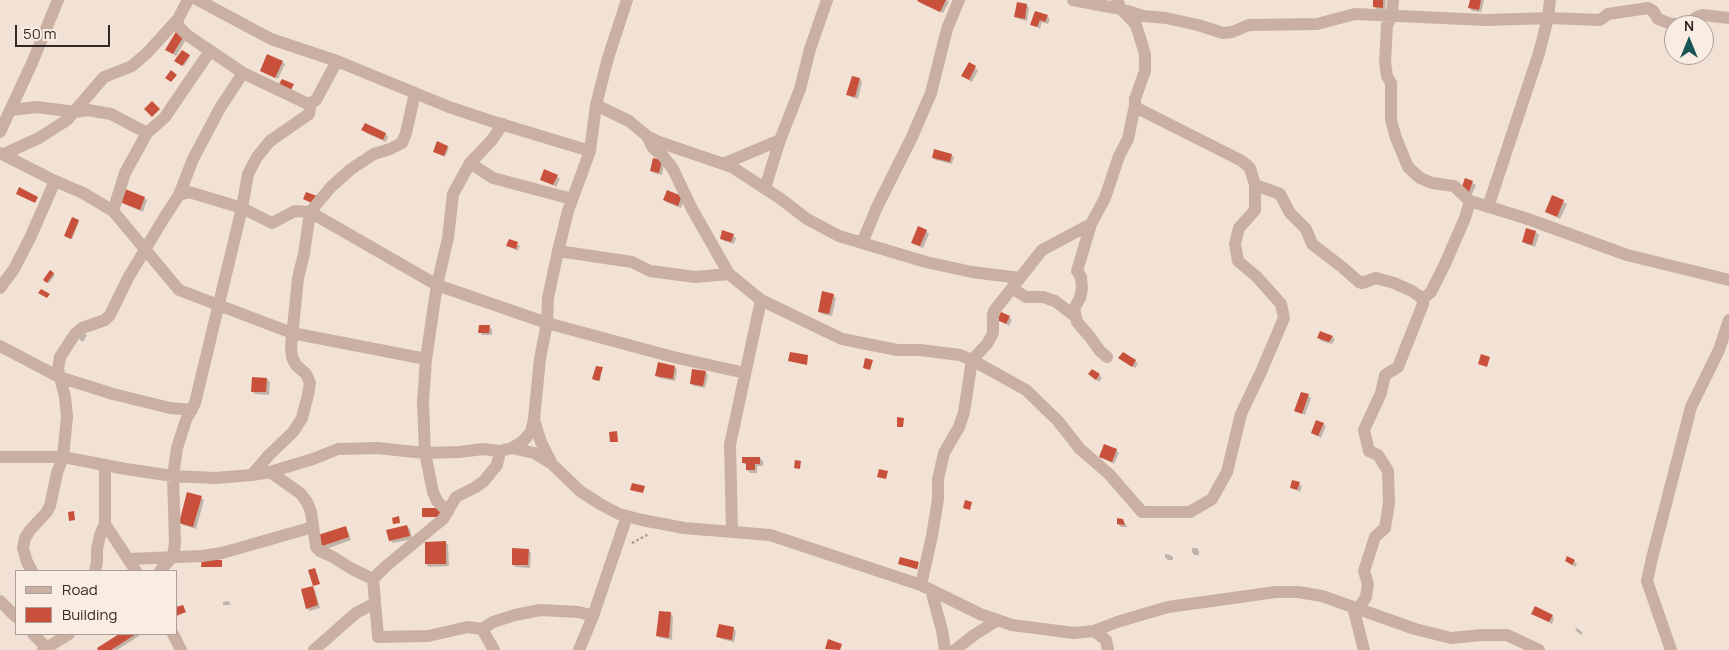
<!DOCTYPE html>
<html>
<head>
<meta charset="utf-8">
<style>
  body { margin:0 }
  #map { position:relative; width:1729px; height:650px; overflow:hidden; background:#f1e2d5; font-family:Manrope,sans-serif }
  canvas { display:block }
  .legend { position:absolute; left:15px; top:570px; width:162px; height:65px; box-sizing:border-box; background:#f9ece2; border:1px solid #aa9e96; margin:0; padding:6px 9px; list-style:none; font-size:15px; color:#332824 }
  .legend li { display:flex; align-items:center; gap:10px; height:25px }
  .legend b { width:25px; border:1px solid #aa9e96 }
  .north { position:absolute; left:1664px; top:15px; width:50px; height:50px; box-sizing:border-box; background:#f9ece2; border:1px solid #aa9e96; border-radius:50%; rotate:0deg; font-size:14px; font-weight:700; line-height:20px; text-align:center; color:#332824 }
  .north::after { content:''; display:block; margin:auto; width:18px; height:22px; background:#195554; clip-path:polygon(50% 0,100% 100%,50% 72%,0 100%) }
  .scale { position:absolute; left:15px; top:25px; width:95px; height:22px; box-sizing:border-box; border:2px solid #332824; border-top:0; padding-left:6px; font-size:15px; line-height:18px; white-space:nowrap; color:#332824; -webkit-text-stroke:4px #f9ece2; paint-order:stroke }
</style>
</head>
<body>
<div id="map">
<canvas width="1729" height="650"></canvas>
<ul class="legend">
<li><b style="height:6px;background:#c9b0a2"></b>Road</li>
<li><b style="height:14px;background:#c9513b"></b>Building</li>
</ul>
<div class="north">N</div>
<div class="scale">50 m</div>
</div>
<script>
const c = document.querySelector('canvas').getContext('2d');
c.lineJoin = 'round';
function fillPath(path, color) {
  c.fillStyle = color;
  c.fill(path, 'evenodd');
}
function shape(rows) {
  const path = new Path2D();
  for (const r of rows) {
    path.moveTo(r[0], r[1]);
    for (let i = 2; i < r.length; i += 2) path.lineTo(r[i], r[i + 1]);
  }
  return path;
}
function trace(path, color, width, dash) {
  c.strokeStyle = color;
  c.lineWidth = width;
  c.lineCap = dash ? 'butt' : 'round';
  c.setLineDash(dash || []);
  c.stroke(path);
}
const shadow = shape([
  [919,0,947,0,949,2,943,13,922,4],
  [1375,0,1386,0,1385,10,1377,9,1374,6],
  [1471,0,1484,0,1481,12,1472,11,1470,8],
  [1027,5,1029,8,1027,21,1019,19,1016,17],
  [1047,16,1050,19,1048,24,1042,22,1040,29,1032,24],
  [177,31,187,38,176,56,167,50],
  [182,52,190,57,184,66,176,61],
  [282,62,285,64,278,79,261,71],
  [970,64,978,70,972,82,963,76],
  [860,79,862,82,858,99,851,97,848,94],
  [365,125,386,134,388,137,386,142,366,133,363,130],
  [438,143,449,148,445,157,436,153],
  [951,155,954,157,952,164,936,160,933,157],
  [653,159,664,164,662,175,654,173,651,170],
  [557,176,560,179,556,187,541,179],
  [1466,179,1476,185,1472,194,1465,191],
  [668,192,684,200,681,208,668,203,665,200],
  [1553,197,1567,204,1560,219,1547,211],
  [144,198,147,200,143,212,124,204,121,202],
  [78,221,79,222,72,239,66,237],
  [1527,229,1536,232,1539,235,1535,247,1526,244,1523,242],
  [926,231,929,234,923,248,915,245,913,242],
  [733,235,736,238,734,244,724,241,721,238],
  [510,241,520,246,518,251,508,246],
  [50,271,55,275,49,283,44,280],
  [833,295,836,298,832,316,822,314,819,311],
  [1009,317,1012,320,1009,326,999,320],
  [489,327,492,329,492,335,482,335,480,332],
  [82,332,87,335,83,342,79,339],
  [1332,337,1335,339,1332,344,1321,341,1319,338],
  [1123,361,1135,361,1138,364,1135,368],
  [675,367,677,370,675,381,659,378,656,375],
  [602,368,600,381,594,380,593,379],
  [705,372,708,375,705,388,694,386,691,384],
  [1099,375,1102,378,1099,382,1092,377],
  [267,379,270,382,269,395,255,394,252,391],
  [1308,396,1311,398,1305,415,1295,410],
  [1323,424,1326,426,1321,438,1312,433],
  [1116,450,1119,453,1114,464,1101,457],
  [760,458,763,461,763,466,757,466,757,473,750,473,747,470,747,465,743,463],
  [1299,484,1302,486,1300,492,1291,487],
  [201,498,204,500,196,529,183,525,181,523],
  [1122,520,1127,526,1127,527,1121,527,1118,524],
  [407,526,410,529,412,539,393,543,390,540],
  [345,528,348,531,351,540,326,549,323,546,320,536],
  [445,542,448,545,449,566,429,567,426,564],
  [1192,548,1197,548,1199,551,1199,555,1194,555,1192,552],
  [528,550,531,553,530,568,516,567,513,564],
  [1165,554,1170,555,1173,557,1173,560,1168,560,1165,557],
  [1566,561,1574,561,1577,564,1575,567],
  [918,563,918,570,899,564],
  [312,587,315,590,320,608,310,611,307,608],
  [229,601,230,605,223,605,223,602],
  [670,613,673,616,672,640,661,638,658,636],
  [1533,614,1552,616,1554,618,1552,624],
  [733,628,736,631,734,642,721,639,718,636],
  [1577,628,1583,633,1581,635,1575,630],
  [121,634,138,634,139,636,117,650,100,650,99,648]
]);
const building = shape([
  [918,0,946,0,940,12,917,1],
  [1373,0,1383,0,1383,8,1373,7],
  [1470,0,1481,0,1479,10,1468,8],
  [1017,2,1027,4,1025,19,1014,17],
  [1035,11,1048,15,1045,22,1040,20,1037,27,1030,25],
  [177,30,185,34,173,54,165,50],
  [182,50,190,55,182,66,174,61],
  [267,54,283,61,275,78,260,71],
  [969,62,976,66,969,80,961,76],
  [171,70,177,75,171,82,165,78],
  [852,76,860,78,855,97,846,95],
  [282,79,294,84,291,90,279,84],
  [152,101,160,109,152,117,144,109],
  [365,123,386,133,383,140,361,130],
  [437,141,448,146,444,156,433,152],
  [934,149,952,154,950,162,932,158],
  [653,158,662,160,659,173,650,171],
  [544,169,558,175,553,185,540,180],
  [1465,178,1473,181,1469,192,1461,189],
  [19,187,38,197,35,203,16,194],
  [125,189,145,197,140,210,120,202],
  [667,190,682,196,678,206,663,200],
  [306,192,317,196,314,204,303,199],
  [1552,195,1564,200,1557,217,1545,212],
  [72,217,79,220,71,239,64,236],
  [918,226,927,230,920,246,911,243],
  [1526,228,1536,231,1532,245,1522,242],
  [722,230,734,234,731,242,720,239],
  [509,239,518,242,516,249,506,246],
  [50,270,54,273,47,283,43,280],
  [41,289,50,294,47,298,38,293],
  [822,291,834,294,829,314,818,312],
  [1001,312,1010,316,1006,324,997,320],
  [479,325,490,325,489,333,478,333],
  [1320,331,1333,336,1329,342,1317,338],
  [790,352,808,355,807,365,788,361],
  [1123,352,1136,360,1132,367,1118,358],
  [1481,354,1490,357,1487,367,1478,364],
  [865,358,873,360,870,370,863,368],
  [658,362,675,366,673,379,655,376],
  [596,366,603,367,599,381,592,379],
  [692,369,706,371,703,386,690,384],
  [1092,369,1100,374,1096,380,1088,374],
  [252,377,267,378,266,392,251,392],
  [1301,392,1309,394,1302,414,1294,411],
  [897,417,904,418,903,427,897,427],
  [1316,420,1324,423,1318,436,1311,433],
  [617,431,618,442,610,442,609,432],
  [1104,444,1117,449,1112,462,1099,457],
  [742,457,760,457,760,464,755,464,755,470,746,470,746,463,742,463],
  [795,460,801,461,800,469,794,468],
  [879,469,888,471,886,479,877,477],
  [1292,480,1300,482,1297,490,1290,488],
  [632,483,645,486,643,493,630,490],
  [187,492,202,496,193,527,179,523],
  [965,500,972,502,970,510,963,508],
  [422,508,442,508,442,517,422,517],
  [74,511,75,520,69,521,68,512],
  [399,516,400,523,393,524,392,518],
  [1117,518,1123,519,1125,525,1117,524],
  [407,525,410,536,389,541,386,530],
  [346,526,349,537,322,546,318,535],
  [446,541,446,564,425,564,425,542],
  [512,548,529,549,528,565,512,565],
  [1567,556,1575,560,1572,565,1565,561],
  [900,557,919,562,917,569,898,564],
  [202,559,222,560,222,567,201,567],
  [315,568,320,584,313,586,308,570],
  [313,586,318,605,306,609,301,589],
  [183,605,186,612,176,616,176,607],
  [1535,606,1553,615,1549,622,1531,614],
  [659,611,671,612,669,638,656,636],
  [719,624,734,627,732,640,716,637],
  [119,634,136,634,111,650,98,650,97,648],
  [828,639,842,644,840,650,825,649]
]);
const path = shape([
  [632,543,649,534]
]);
const minor = shape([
  [188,0,178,19,178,26,187,35,243,73,306,103,311,103,316,100,337,61],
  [198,0,271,39,337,61,449,107,491,121,590,151],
  [1073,0,1121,9,1143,16,1166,18,1198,25,1223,33,1232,32,1249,25,1317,24,1355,14,1486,20,1548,18,1600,20,1608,14,1648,8,1653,11,1658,19,1671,24,1688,24,1697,17,1703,15,1729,18],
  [596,105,629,121,647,136,659,142,732,167,781,199,807,219,839,236,926,262,972,272,1020,278],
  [11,110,37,107,75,112,88,110,111,114,147,133],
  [0,132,32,63,58,0],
  [647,136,653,148,663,156,673,169,692,209,729,274,761,300,842,339,897,350,920,350,960,355,972,360,1026,390,1058,421,1080,449,1109,474,1142,512,1190,512,1212,499,1227,472,1241,414,1261,372,1284,318,1281,304,1257,277,1238,261,1235,244,1239,228,1255,210,1255,185,1250,168,1242,161,1137,108,1135,105,1135,99,1145,71,1145,54,1136,25,1121,9,1117,0],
  [0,153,55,181,83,193,113,211,179,290,292,333,426,359],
  [4,154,39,138,67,120,104,77,132,66,147,53,178,19],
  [470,163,493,178,572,199],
  [723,164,780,140],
  [1255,185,1280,194,1290,213,1306,229,1312,244,1342,267,1359,282,1362,283,1376,278,1394,283,1412,291,1423,299],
  [765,188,780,140,800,89,810,49,827,0],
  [179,195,193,159,220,108,243,73],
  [1470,201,1528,219,1627,255,1729,280],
  [1488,207,1539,53,1548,18,1550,0],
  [113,211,125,173,147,133,165,117,210,51],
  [1091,224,1077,271,1081,277,1082,288,1080,298,1074,309,1077,322,1090,337,1100,351,1107,357],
  [862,243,877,207,912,137,931,93,947,29,959,0],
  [558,251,632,262,650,271,695,277,729,274],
  [0,288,14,269,30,238,55,181],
  [1013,289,1026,297,1043,297,1055,301,1076,317],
  [0,346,59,377,113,394,170,408,192,410],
  [534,420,541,442,552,464],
  [512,448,534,453,552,464,580,491,600,504,619,514,642,520,684,528,770,535,921,585,980,614,1012,625,1074,633,1094,631,1117,622,1168,607,1276,592,1298,592,1322,596,1415,629,1451,638,1482,635,1507,635,1539,650],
  [0,457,63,457,126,469,173,476,215,478,252,475,270,472,313,459,338,449,377,448,425,453,459,452,483,449,500,451,512,448,523,441,531,432,534,419,540,359,547,323,548,298,558,251,568,211,590,151,596,105,608,58,627,0],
  [105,466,105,524,136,571],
  [270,472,300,493,307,502,311,512,316,547,320,551,333,557,352,569,373,579,378,637,428,636,468,627,482,629,494,650],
  [252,475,269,455,293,432,302,418,308,395,310,383,306,374,296,365,292,357,291,347,298,278,304,254,310,212,331,187,351,169,374,154,390,149,402,143,406,133,415,93],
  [448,512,437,501,433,492,425,453,423,402,426,359,437,285,448,238,453,194,470,163,491,141,503,124],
  [732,532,730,445,761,300],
  [128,559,202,556,222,553,313,527],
  [32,571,27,562,23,548,25,538,30,530,46,513,50,506,57,473,63,457,67,417,65,397,58,369,60,357,75,334,82,328,105,320,110,315,128,278,164,218,179,195,189,192,242,208,272,223,295,211,310,212,437,285,547,323,673,357,745,373],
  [95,571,97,562,97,549,100,535,105,524],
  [160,571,173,556,175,543,173,476,177,448,186,420,195,403,242,208,248,174,257,157,270,141,309,114,311,103],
  [373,579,385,567,443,519,456,497,474,488,484,481,497,465,500,451],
  [921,585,932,536,938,499,938,479,944,453,959,427,964,412,972,360,987,344,993,333,993,315,994,311,1042,250,1091,224,1105,198,1119,156,1128,139,1135,105],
  [931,590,942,630,945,650],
  [0,601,16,617],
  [1353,607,1364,650],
  [1359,608,1366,597,1368,584,1364,571,1375,537,1385,528,1389,503,1388,471,1378,455,1369,451,1364,430,1381,393,1385,375,1398,367,1423,304,1423,299,1431,292,1445,264,1465,218,1470,201,1454,186,1432,183,1420,178,1408,167,1396,138,1391,120,1391,83,1387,76,1385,62,1387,25,1392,15,1393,0],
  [482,629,493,622,515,615,540,610,579,612,593,616],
  [1094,631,1106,640,1108,650],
  [33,634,46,647],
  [173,634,181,650],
  [43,650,69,634],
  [314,650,356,613,375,603],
  [579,650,593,616,627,516],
  [955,650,974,635,998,620],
  [1671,650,1647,581,1652,558,1691,407,1719,350,1729,320]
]);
fillPath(shadow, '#0003');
fillPath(building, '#c9513b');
trace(path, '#b59a8c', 2.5, [2.5, 2.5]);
trace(minor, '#c9b0a2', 12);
</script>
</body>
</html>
